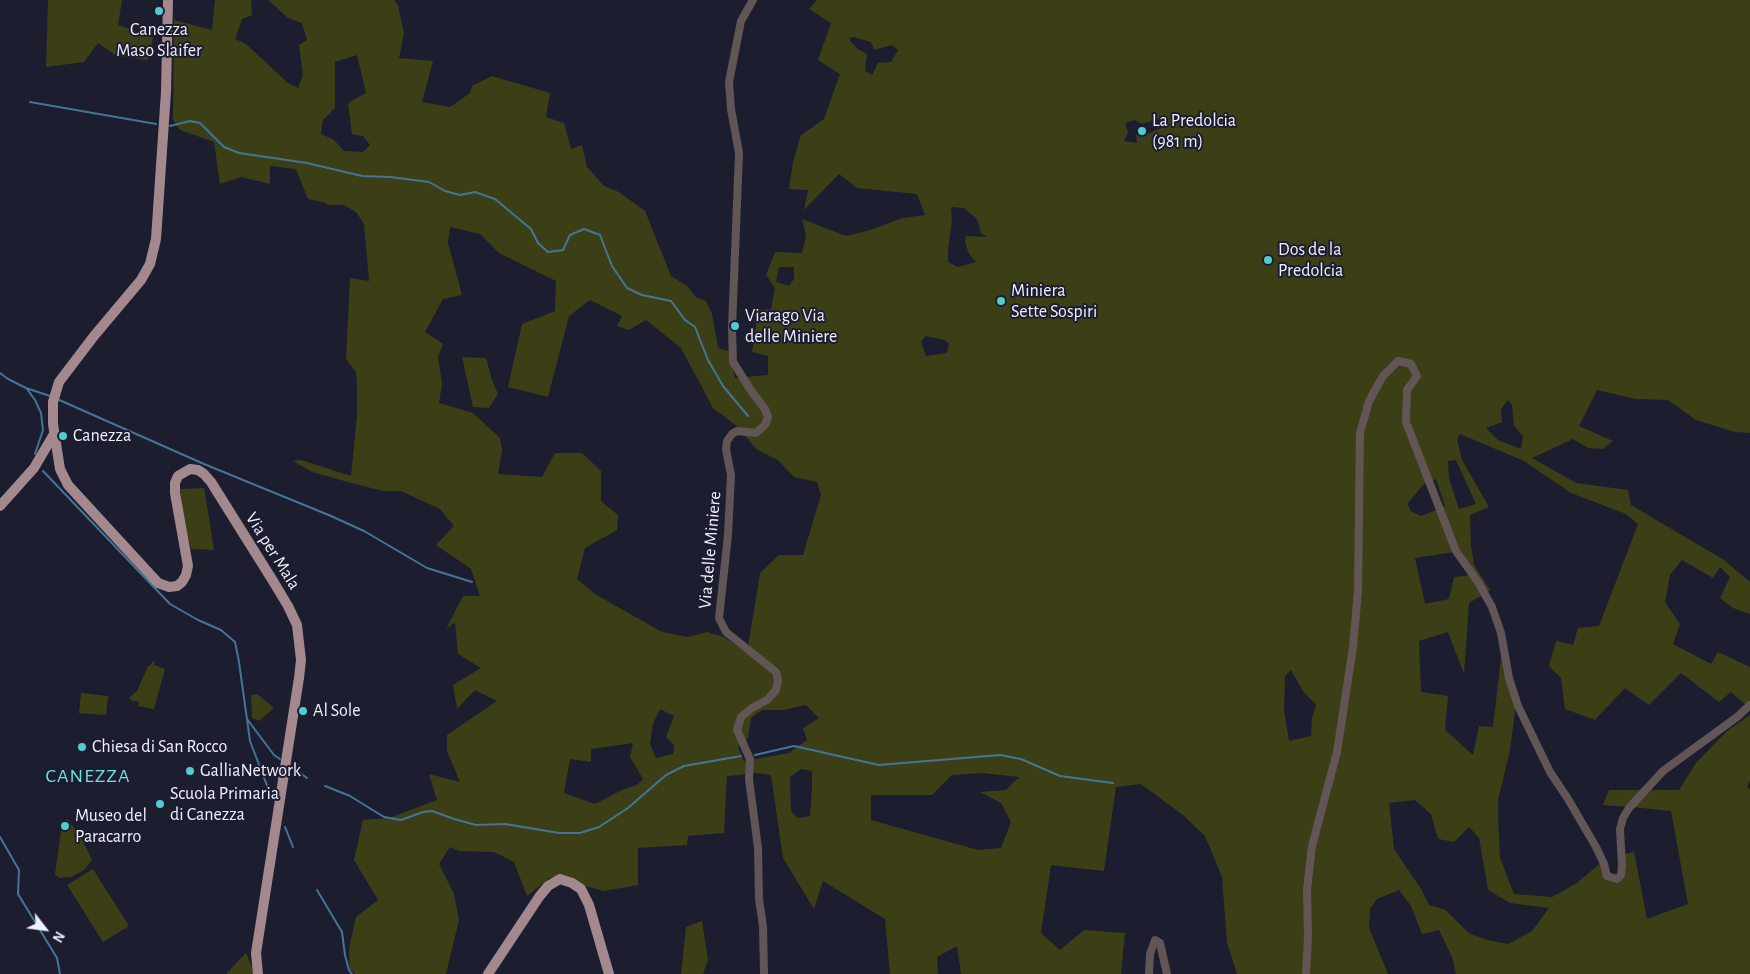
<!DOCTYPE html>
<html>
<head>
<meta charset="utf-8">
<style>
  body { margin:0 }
  #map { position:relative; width:1750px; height:974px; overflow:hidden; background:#1d1d30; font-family:"Alegreya Sans",sans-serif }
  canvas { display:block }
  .north { position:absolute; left:20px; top:904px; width:50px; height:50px; -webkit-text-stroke:4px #1d1d30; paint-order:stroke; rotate:120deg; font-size:14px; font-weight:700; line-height:20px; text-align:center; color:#eff0fe }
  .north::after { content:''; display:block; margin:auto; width:18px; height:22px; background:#eff0fe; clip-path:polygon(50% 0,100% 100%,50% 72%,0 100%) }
</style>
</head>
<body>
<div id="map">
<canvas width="1750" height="974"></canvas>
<div class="north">N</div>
</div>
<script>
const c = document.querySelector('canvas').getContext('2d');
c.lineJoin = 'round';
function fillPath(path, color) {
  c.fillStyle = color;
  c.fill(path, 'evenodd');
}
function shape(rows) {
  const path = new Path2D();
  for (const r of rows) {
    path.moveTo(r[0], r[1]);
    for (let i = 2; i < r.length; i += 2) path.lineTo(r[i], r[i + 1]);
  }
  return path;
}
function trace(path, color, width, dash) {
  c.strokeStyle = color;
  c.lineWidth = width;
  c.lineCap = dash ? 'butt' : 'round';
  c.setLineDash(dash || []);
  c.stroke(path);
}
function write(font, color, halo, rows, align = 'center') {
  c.font = font + ' "Alegreya Sans",sans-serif';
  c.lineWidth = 4;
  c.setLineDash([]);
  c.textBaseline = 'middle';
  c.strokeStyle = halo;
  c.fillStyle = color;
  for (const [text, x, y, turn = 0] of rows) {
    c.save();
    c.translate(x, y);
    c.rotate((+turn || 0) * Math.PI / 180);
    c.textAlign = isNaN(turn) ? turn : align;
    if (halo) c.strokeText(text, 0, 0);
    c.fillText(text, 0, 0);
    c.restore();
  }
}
const green = shape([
  [48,0,122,0,118,25,153,37,148,60,117,56,98,43,84,62,46,67],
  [215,0,251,0,252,15,242,19,235,39,246,44,288,83,298,88,303,75,299,45,307,40,302,23,288,18,268,0,394,0,398,5,404,33,399,58,433,61,422,102,450,107,470,93,472,86,492,76,550,93,546,117,564,123,571,149,582,145,587,167,604,186,619,192,645,211,671,276,687,286,697,298,706,301,712,314,718,348,728,351,735,378,768,375,768,356,752,352,758,310,771,309,775,288,766,275,775,252,802,253,806,236,802,219,846,236,870,230,903,218,925,215,917,194,857,188,839,174,804,210,808,190,789,189,793,162,801,135,824,119,840,74,818,60,831,23,809,9,817,0,1750,0,1750,433,1735,432,1696,420,1668,400,1636,399,1597,390,1579,426,1613,441,1603,449,1588,448,1573,439,1532,458,1576,483,1628,490,1631,505,1724,560,1750,582,1750,614,1733,608,1720,598,1730,577,1720,567,1713,578,1682,560,1670,575,1665,602,1680,624,1673,644,1711,664,1718,652,1750,667,1750,704,1747,706,1731,692,1719,702,1681,673,1649,705,1625,688,1595,720,1565,709,1561,678,1549,666,1556,641,1573,645,1578,628,1599,626,1638,524,1626,514,1571,493,1524,461,1460,434,1457,439,1462,460,1489,507,1470,515,1471,546,1474,565,1490,590,1486,593,1461,551,1458,551,1441,508,1445,506,1436,479,1431,481,1407,422,1408,391,1418,375,1412,363,1397,359,1382,375,1359,433,1357,591,1339,727,1311,846,1305,974,1237,974,1227,943,1222,877,1205,836,1183,815,1141,784,1116,787,1104,871,1051,865,1041,933,1060,950,1084,930,1125,933,1121,974,961,974,957,946,937,957,938,974,890,974,885,919,823,881,814,909,783,858,771,775,757,773,727,776,724,833,688,836,687,845,638,848,638,885,604,891,551,877,527,896,514,862,494,852,459,851,450,847,439,864,454,894,459,920,446,974,355,974,350,969,349,949,356,917,378,900,354,860,363,820,389,818,437,800,429,774,460,782,447,751,447,735,497,701,475,690,457,709,453,685,481,668,458,654,455,622,446,629,463,596,480,596,471,569,436,545,454,526,440,509,401,491,383,491,355,484,312,472,293,461,301,460,351,476,357,415,357,383,356,372,346,359,350,278,369,281,364,224,356,212,344,205,328,205,323,202,308,199,296,169,270,166,270,184,241,177,220,184,214,142,180,130,173,120,174,20,212,30],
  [854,37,871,42,874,50,892,45,898,50,891,62,878,63,872,75,865,71,867,54,858,49,850,41,850,38],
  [357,55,366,93,348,103,352,134,363,136,370,145,363,152,344,151,334,140,321,134,323,120,335,108,335,62],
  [1158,119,1165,126,1150,133,1136,135,1137,143,1124,141,1128,133,1125,123,1135,120,1142,124],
  [951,207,964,208,977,219,981,233,987,237,966,236,965,242,969,254,976,262,958,267,948,262,948,251,952,219],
  [450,227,480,234,499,253,556,281,555,311,522,324,508,387,548,397,569,316,590,300,622,316,617,326,629,330,646,320,681,348,713,408,738,427,756,449,778,460,794,477,817,482,821,495,803,555,779,555,760,573,747,653,724,637,707,632,688,637,662,632,595,594,577,579,585,548,617,530,618,515,601,501,601,471,582,453,555,453,542,477,498,474,502,450,500,438,473,413,439,403,442,384,438,357,443,344,425,332,443,299,462,295,448,243],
  [779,267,794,267,794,279,789,286,776,282],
  [925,336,945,340,949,344,947,353,926,356,921,342],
  [1508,400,1512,405,1514,426,1523,436,1521,449,1498,440,1486,428,1502,422,1501,409],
  [1456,460,1476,504,1459,509,1449,478,1448,461],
  [1291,670,1303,691,1316,705,1312,718,1311,736,1289,741,1284,710,1285,676],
  [806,705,819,718,803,728,807,740,789,753,744,761,738,747,748,738,751,718,762,710,783,710],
  [660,709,674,716,666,737,674,745,673,754,656,758,650,744,653,724],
  [633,743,630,757,643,779,637,785,624,789,595,804,564,793,570,759,591,762,591,749],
  [801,769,812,771,812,789,810,816,798,818,791,811,790,777],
  [982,773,1019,777,1006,790,980,792,1001,803,1011,822,1001,848,978,850,871,820,871,795,932,795,952,775],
  [462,357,486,358,492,380,498,394,489,408,473,407],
  [1398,362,1411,364,1416,375,1406,390,1405,423,1429,482,1423,485,1407,504,1411,511,1421,516,1439,509,1454,552,1415,558,1425,604,1449,599,1454,577,1472,575,1484,594,1469,603,1464,674,1448,632,1419,641,1421,692,1448,696,1445,730,1473,755,1479,726,1493,727,1501,658,1504,655,1516,703,1510,750,1498,800,1498,817,1500,858,1514,894,1552,897,1577,883,1602,862,1606,877,1617,880,1622,855,1634,852,1647,919,1688,904,1671,811,1632,807,1647,790,1679,790,1696,763,1727,731,1750,715,1750,780,1747,787,1750,790,1750,974,1456,974,1452,957,1439,930,1422,934,1411,906,1399,890,1377,899,1370,909,1369,928,1388,974,1307,974,1308,890,1313,846,1326,795,1354,647,1361,433,1370,401,1384,376],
  [1415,800,1431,814,1438,839,1454,842,1469,827,1479,838,1488,890,1510,903,1549,908,1532,931,1508,944,1488,940,1470,934,1445,910,1429,905,1421,889,1394,849,1389,803],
  [204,488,208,512,214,550,191,549,183,516,180,489],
  [153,661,155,662,154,665,165,669,154,709,138,706,139,702,135,700,134,702,129,698,137,691,148,666,150,666],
  [81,693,108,696,106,715,79,713],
  [257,694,274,708,259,721,252,718,251,695],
  [1609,790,1645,790,1629,807,1603,805],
  [67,819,79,833,92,860,84,870,71,877,59,878,55,874,62,823],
  [93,869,129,926,103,942,67,885],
  [702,921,708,960,703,974,681,974,686,927],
  [246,953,255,974,226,974,237,962]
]);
const stream = shape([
  [30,102,156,124],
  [170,126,190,121,200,123,224,147,239,153,307,163,362,176,390,177,429,182,445,191,460,195,475,192,495,199,531,229,538,243,548,252,563,250,570,235,584,229,600,235,612,266,627,288,642,295,671,301,685,320,695,327,708,360,723,386,748,416],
  [0,373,8,379,26,388,50,396],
  [27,389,35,400,41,413,43,430,35,454],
  [57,399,204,464,331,516,364,531,427,568,472,582],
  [43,471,170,604,198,620,221,630,235,642,239,662,250,741,271,796],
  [247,719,274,755,280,759],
  [755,755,794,746,879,765,1000,755,1021,759,1060,776,1113,783],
  [289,765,307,778],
  [325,786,350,796,384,817,401,820,423,812,432,811,454,819,476,825,505,824,559,833,580,833,599,827,628,808,666,775,684,766,741,756],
  [285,827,293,847],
  [0,837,19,870,18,894,57,958,60,974],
  [317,890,342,932,345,955,349,970,352,974]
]);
const minor = shape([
  [753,0,741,21,729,82,731,109,739,153,732,328,733,362,752,392,765,409,768,417,765,425,756,433,737,431,732,434,727,441,726,449,731,475,728,535,719,618,726,632,776,672,778,680,776,690,767,700,752,708,741,717,737,730,750,759,749,779,758,848,759,899,763,926,764,974],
  [1149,974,1150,954,1155,940,1160,943,1167,974],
  [1306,974,1308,936,1307,890,1312,846,1337,752,1353,647,1358,591,1360,433,1369,401,1383,376,1398,361,1411,364,1417,376,1407,390,1406,422,1456,551,1478,582,1492,607,1501,633,1509,678,1518,706,1550,772,1568,799,1596,847,1604,864,1607,876,1617,879,1621,875,1622,866,1620,829,1623,818,1629,808,1663,771,1737,717,1750,705]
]);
const major = shape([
  [168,0,166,92,156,239,150,264,141,280,94,336,59,382,53,402,53,424,60,469,68,485,158,583,169,587,177,586,182,582,186,575,188,566,175,493,175,483,178,476,190,469,198,470,204,474,211,482,273,581,288,606,297,625,301,660,299,678,256,953,258,974],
  [0,506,34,468,54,434],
  [488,974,539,897,548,886,560,879,572,883,581,889,589,905,609,974]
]);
const markers = [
  [159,11,5,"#51ccd1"],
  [1142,131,5,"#51ccd1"],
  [1268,260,5,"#51ccd1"],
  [1001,301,5,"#51ccd1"],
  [735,326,5,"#51ccd1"],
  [63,436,5,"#51ccd1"],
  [303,711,5,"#51ccd1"],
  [82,747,5,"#51ccd1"],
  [190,771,5,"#51ccd1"],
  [160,804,5,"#51ccd1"],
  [65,826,5,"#51ccd1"]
];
const poiNames = [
  ["Canezza",159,30,"center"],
  ["Maso Slaifer",159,51,"center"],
  ["La Predolcia",1152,121],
  ["(981 m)",1152,142],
  ["Dos de la",1278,250],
  ["Predolcia",1278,271],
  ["Miniera",1011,291],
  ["Sette Sospiri",1011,312],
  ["Viarago Via",745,316],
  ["delle Miniere",745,337],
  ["Canezza",73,436],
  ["Al Sole",313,711],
  ["Chiesa di San Rocco",92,747],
  ["GalliaNetwork",200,771],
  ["Scuola Primaria",170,794],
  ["di Canezza",170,815],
  ["Museo del",75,816],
  ["Paracarro",75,837]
];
const streetNames = [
  ["Via delle Miniere",710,550,-85],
  ["Via per Mala",273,551,58]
];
const quarterNames = [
  ["CANEZZA",88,776]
];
fillPath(green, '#3c3f16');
trace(stream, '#427596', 2);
trace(minor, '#615556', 8);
trace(major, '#a3898d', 10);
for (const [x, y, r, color] of markers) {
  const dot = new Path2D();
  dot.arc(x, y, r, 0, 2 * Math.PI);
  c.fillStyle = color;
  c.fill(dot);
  trace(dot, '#1d1d30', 2);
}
write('18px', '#eff0fe', '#1d1d30', poiNames, 'left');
write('18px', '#eff0fe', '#1d1d30', streetNames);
c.letterSpacing = '1px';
write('20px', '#71dee2', '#1d1d30', quarterNames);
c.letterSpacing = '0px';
</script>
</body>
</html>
